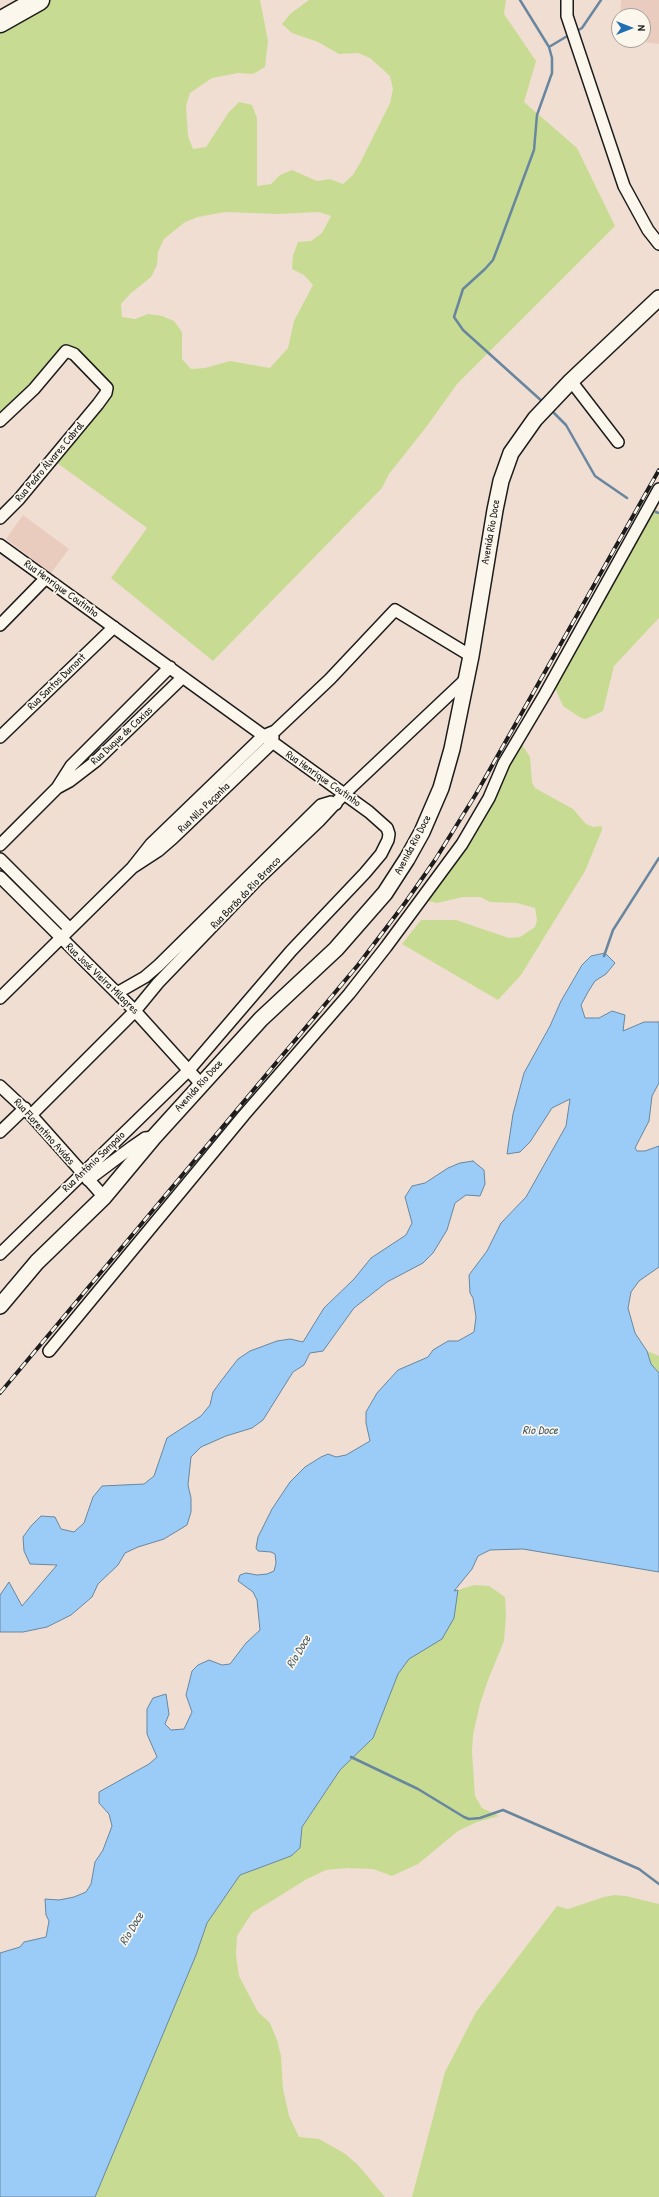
<!DOCTYPE html>
<html>
<head>
<meta charset="utf-8">
<style>
  body { margin:0 }
  #map { position:relative; width:659px; height:2197px; overflow:hidden; background:#f1ded2; font-family:"Patrick Hand",sans-serif }
  canvas { display:block }
  .north { position:absolute; left:611px; top:8px; width:40px; height:40px; box-sizing:border-box; background:#fbf7ec; border:1px solid #a29f99; border-radius:50%; rotate:90deg; font-size:11px; font-weight:700; line-height:16px; text-align:center; color:#1c1c1c }
  .north::after { content:''; display:block; margin:auto; width:14px; height:18px; background:#1f6fb2; clip-path:polygon(50% 0,100% 100%,50% 72%,0 100%) }
</style>
</head>
<body>
<div id="map">
<canvas width="659" height="2197"></canvas>
<div class="north">N</div>
</div>
<script>
const c = document.querySelector('canvas').getContext('2d');
c.lineJoin = 'round';
function fillPath(path, color) {
  c.fillStyle = color;
  c.fill(path, 'evenodd');
}
function shape(rows) {
  const path = new Path2D();
  for (const r of rows) {
    path.moveTo(r[0], r[1]);
    for (let i = 2; i < r.length; i += 2) path.lineTo(r[i], r[i + 1]);
  }
  return path;
}
function trace(path, color, width, dash) {
  c.strokeStyle = color;
  c.lineWidth = width;
  c.lineCap = dash ? 'butt' : 'round';
  c.setLineDash(dash || []);
  c.stroke(path);
}
function write(font, color, halo, rows, align = 'center') {
  c.font = font + ' "Patrick Hand",sans-serif';
  c.lineWidth = 3.5;
  c.setLineDash([]);
  c.textBaseline = 'middle';
  c.strokeStyle = halo;
  c.fillStyle = color;
  for (const [text, x, y, turn = 0] of rows) {
    c.save();
    c.translate(x, y);
    c.rotate((+turn || 0) * Math.PI / 180);
    c.textAlign = isNaN(turn) ? turn : align;
    if (halo) c.strokeText(text, 0, 0);
    c.fillText(text, 0, 0);
    c.restore();
  }
}
const built = shape([
  [621,0,659,0,659,44,627,40,643,40,643,16,620,16],
  [23,515,69,549,51,573,6,539]
]);
const green = shape([
  [49,0,260,0,268,41,265,67,253,74,238,73,212,78,190,93,186,106,188,136,193,149,206,147,229,112,239,102,252,105,257,118,257,186,271,184,280,175,292,170,317,181,330,179,343,184,353,175,360,163,390,103,393,89,390,76,370,58,358,53,339,54,318,42,292,33,282,24,290,14,309,0,506,0,504,14,536,61,524,102,577,148,615,226,457,384,427,426,389,474,382,488,213,661,111,578,147,528,53,460,106,389,64,355,0,418,0,32],
  [225,212,278,214,319,212,331,216,322,233,311,241,298,242,293,255,292,269,304,275,313,285,294,321,288,348,270,368,230,361,205,368,191,369,182,359,182,332,174,321,162,316,148,314,135,319,122,317,121,304,130,294,151,277,157,265,158,252,164,239,185,222,198,217],
  [651,506,659,512,659,618,614,666,603,711,586,719,581,718,563,706,552,681],
  [519,740,530,757,532,782,535,788,573,809,586,824,593,827,602,826,602,830,585,871,521,975,498,1000,402,944,421,920,456,920,509,938,520,937,535,927,537,920,535,908,517,903,490,902,480,897,463,897,437,903,423,900],
  [647,1351,659,1356,659,1373,651,1364],
  [474,1585,489,1586,505,1597,506,1616,504,1641,488,1680,480,1704,473,1735,472,1752,475,1796,482,1808,499,1816,477,1822,458,1831,418,1864,392,1876,373,1869,347,1868,326,1870,307,1879,252,1913,237,1936,236,1955,239,1976,258,2012,270,2023,277,2040,281,2056,283,2089,289,2116,299,2137,319,2139,344,2153,358,2165,385,2197,95,2197,196,1955,207,1923,240,1875,291,1856,300,1848,302,1827,340,1770,373,1738,398,1674,409,1659,454,1618,458,1590],
  [615,1895,626,1896,659,1904,659,2197,412,2197,445,2072,476,2012,557,1906,568,1909,604,1897]
]);
const water = shape([
  [605,953,615,963,606,974,595,981,588,992,581,1005,585,1018,599,1018,612,1011,625,1015,623,1031,644,1022,659,1022,659,1083,652,1096,649,1121,635,1148,637,1151,645,1151,659,1146,659,1267,639,1281,631,1292,628,1308,635,1333,647,1351,651,1364,659,1373,659,1572,523,1549,490,1550,478,1556,472,1569,454,1591,458,1590,454,1618,442,1639,409,1659,398,1674,373,1738,340,1770,302,1827,300,1848,291,1856,240,1875,207,1923,196,1955,95,2197,0,2197,0,1953,20,1947,24,1942,46,1937,49,1921,46,1915,45,1899,59,1900,74,1897,86,1892,91,1884,95,1862,103,1850,112,1826,109,1814,99,1803,99,1792,149,1764,157,1757,147,1734,147,1709,153,1698,166,1694,169,1714,165,1724,171,1730,184,1729,192,1712,186,1695,192,1671,198,1665,209,1660,222,1665,230,1664,246,1643,260,1630,257,1600,253,1592,238,1581,240,1575,246,1573,257,1575,267,1574,274,1571,276,1563,275,1554,271,1552,258,1551,256,1548,258,1537,272,1509,290,1482,305,1467,321,1457,328,1454,336,1457,346,1455,370,1441,366,1423,366,1412,377,1393,398,1370,428,1357,433,1350,448,1341,458,1341,474,1332,476,1317,473,1298,470,1293,469,1275,487,1251,501,1223,526,1197,566,1126,570,1099,552,1108,530,1142,520,1152,507,1154,513,1114,524,1073,550,1026,561,1001,582,965,591,956,605,953],
  [473,1161,484,1170,485,1184,480,1196,466,1195,455,1203,447,1230,433,1253,423,1263,387,1282,354,1308,323,1351,310,1353,304,1365,293,1372,263,1420,252,1428,226,1436,201,1447,191,1457,188,1485,191,1498,191,1512,187,1525,164,1539,138,1547,125,1553,118,1565,98,1584,92,1597,71,1615,47,1627,23,1632,0,1632,0,1595,9,1582,22,1606,57,1565,30,1564,24,1551,23,1537,31,1526,41,1516,55,1517,61,1529,74,1532,84,1523,93,1497,102,1486,144,1484,154,1476,167,1438,201,1416,210,1405,213,1392,221,1381,238,1359,250,1351,277,1341,290,1339,303,1342,324,1308,354,1279,371,1258,406,1235,412,1223,405,1197,412,1186,425,1183,448,1168,460,1163,473,1161]
]);
const stream = shape([
  [520,0,549,47,552,58,552,73,537,115,534,150,501,239,493,260,485,269,463,289,454,317,463,330,544,403],
  [575,32,582,28,601,0],
  [549,47,569,35],
  [550,409,566,425,595,476,627,498],
  [656,512,659,513],
  [604,956,613,930,659,858],
  [351,1757,418,1789,464,1817,469,1819,480,1818,503,1810,639,1869,659,1884]
]);
const street = shape([
  [567,0,567,16,624,186,648,230,659,244],
  [571,381,618,442],
  [0,421,34,389,66,351,74,354,107,388,106,393,98,404,19,499,0,518],
  [0,545,369,812,387,828,389,834,388,840,381,854,365,873,291,951,189,1070,0,1254],
  [0,625,46,578],
  [0,737,114,627],
  [57,788,70,781,96,761,182,678],
  [0,845,57,788,71,766,170,667],
  [0,859,70,929],
  [132,868,151,844,263,736,275,731,330,679,395,610,471,656],
  [0,877,135,1011,201,1084],
  [117,993,145,977,159,965,321,805,331,802,336,804],
  [0,998,132,868,158,851,173,838,272,743,273,737],
  [0,1086,31,1115,104,1197],
  [31,1115,135,1011,158,983,258,879,319,821,344,794,467,678],
  [0,1132,25,1108],
  [88,1180,132,1147,145,1138,154,1137],
  [49,1351,244,1115,349,994,386,947,462,844,489,798,504,763,545,694,659,489]
]);
const secondary = shape([
  [0,1306,37,1262,104,1197,154,1137,261,1019,336,949,385,893,407,859,422,832,441,788,452,749,471,656,495,510,501,481,511,453,535,419,571,381,659,298]
]);
const highway = shape([
  [0,22,39,0]
]);
const rail = shape([
  [0,1393,358,965,405,903,435,860,476,794,659,470]
]);
const streetNames = [
  ["Rua Pedro Álvares Cabral",50,462,-50],
  ["Avenida Rio Doce",491,532,-80],
  ["Rua Henrique Coutinho",61,589,36],
  ["Rua Santos Dumont",57,682,-44],
  ["Rua Duque de Caxias",122,736,-43],
  ["Rua Henrique Coutinho",323,779,35],
  ["Rua Nilo Peçanha",204,808,-44],
  ["Avenida Rio Doce",413,845,-62],
  ["Rua Barão do Rio Branco",246,893,-46],
  ["Rua José Vieira Milagres",102,979,44],
  ["Avenida Rio Doce",199,1086,-48],
  ["Rua Florentino Avidos",44,1132,48],
  ["Rua Antônio Sampaio",94,1162,-44]
];
const waterNames = [
  ["Rio Doce",540,1431],
  ["Rio Doce",299,1652,-59],
  ["Rio Doce",132,1929,-59]
];
fillPath(built, '#eaccbf');
fillPath(green, '#c7dc92');
fillPath(water, '#9accf7');
trace(water, '#68869f', 1);
trace(stream, '#68869f', 2.5);
trace(street, '#1c1c1c', 14);
trace(secondary, '#1c1c1c', 18);
trace(highway, '#1c1c1c', 23);
trace(street, '#fbf7ec', 11);
trace(secondary, '#fbf7ec', 15);
trace(highway, '#fbf7ec', 20);
trace(rail, '#1c1c1c', 4);
trace(rail, '#fbf7ec', 2.5, [8]);
write('11px', '#1c1c1c', '#fbf7ec', streetNames);
write('italic 12px', '#485a69', '#fbf7ec', waterNames);
</script>
</body>
</html>
